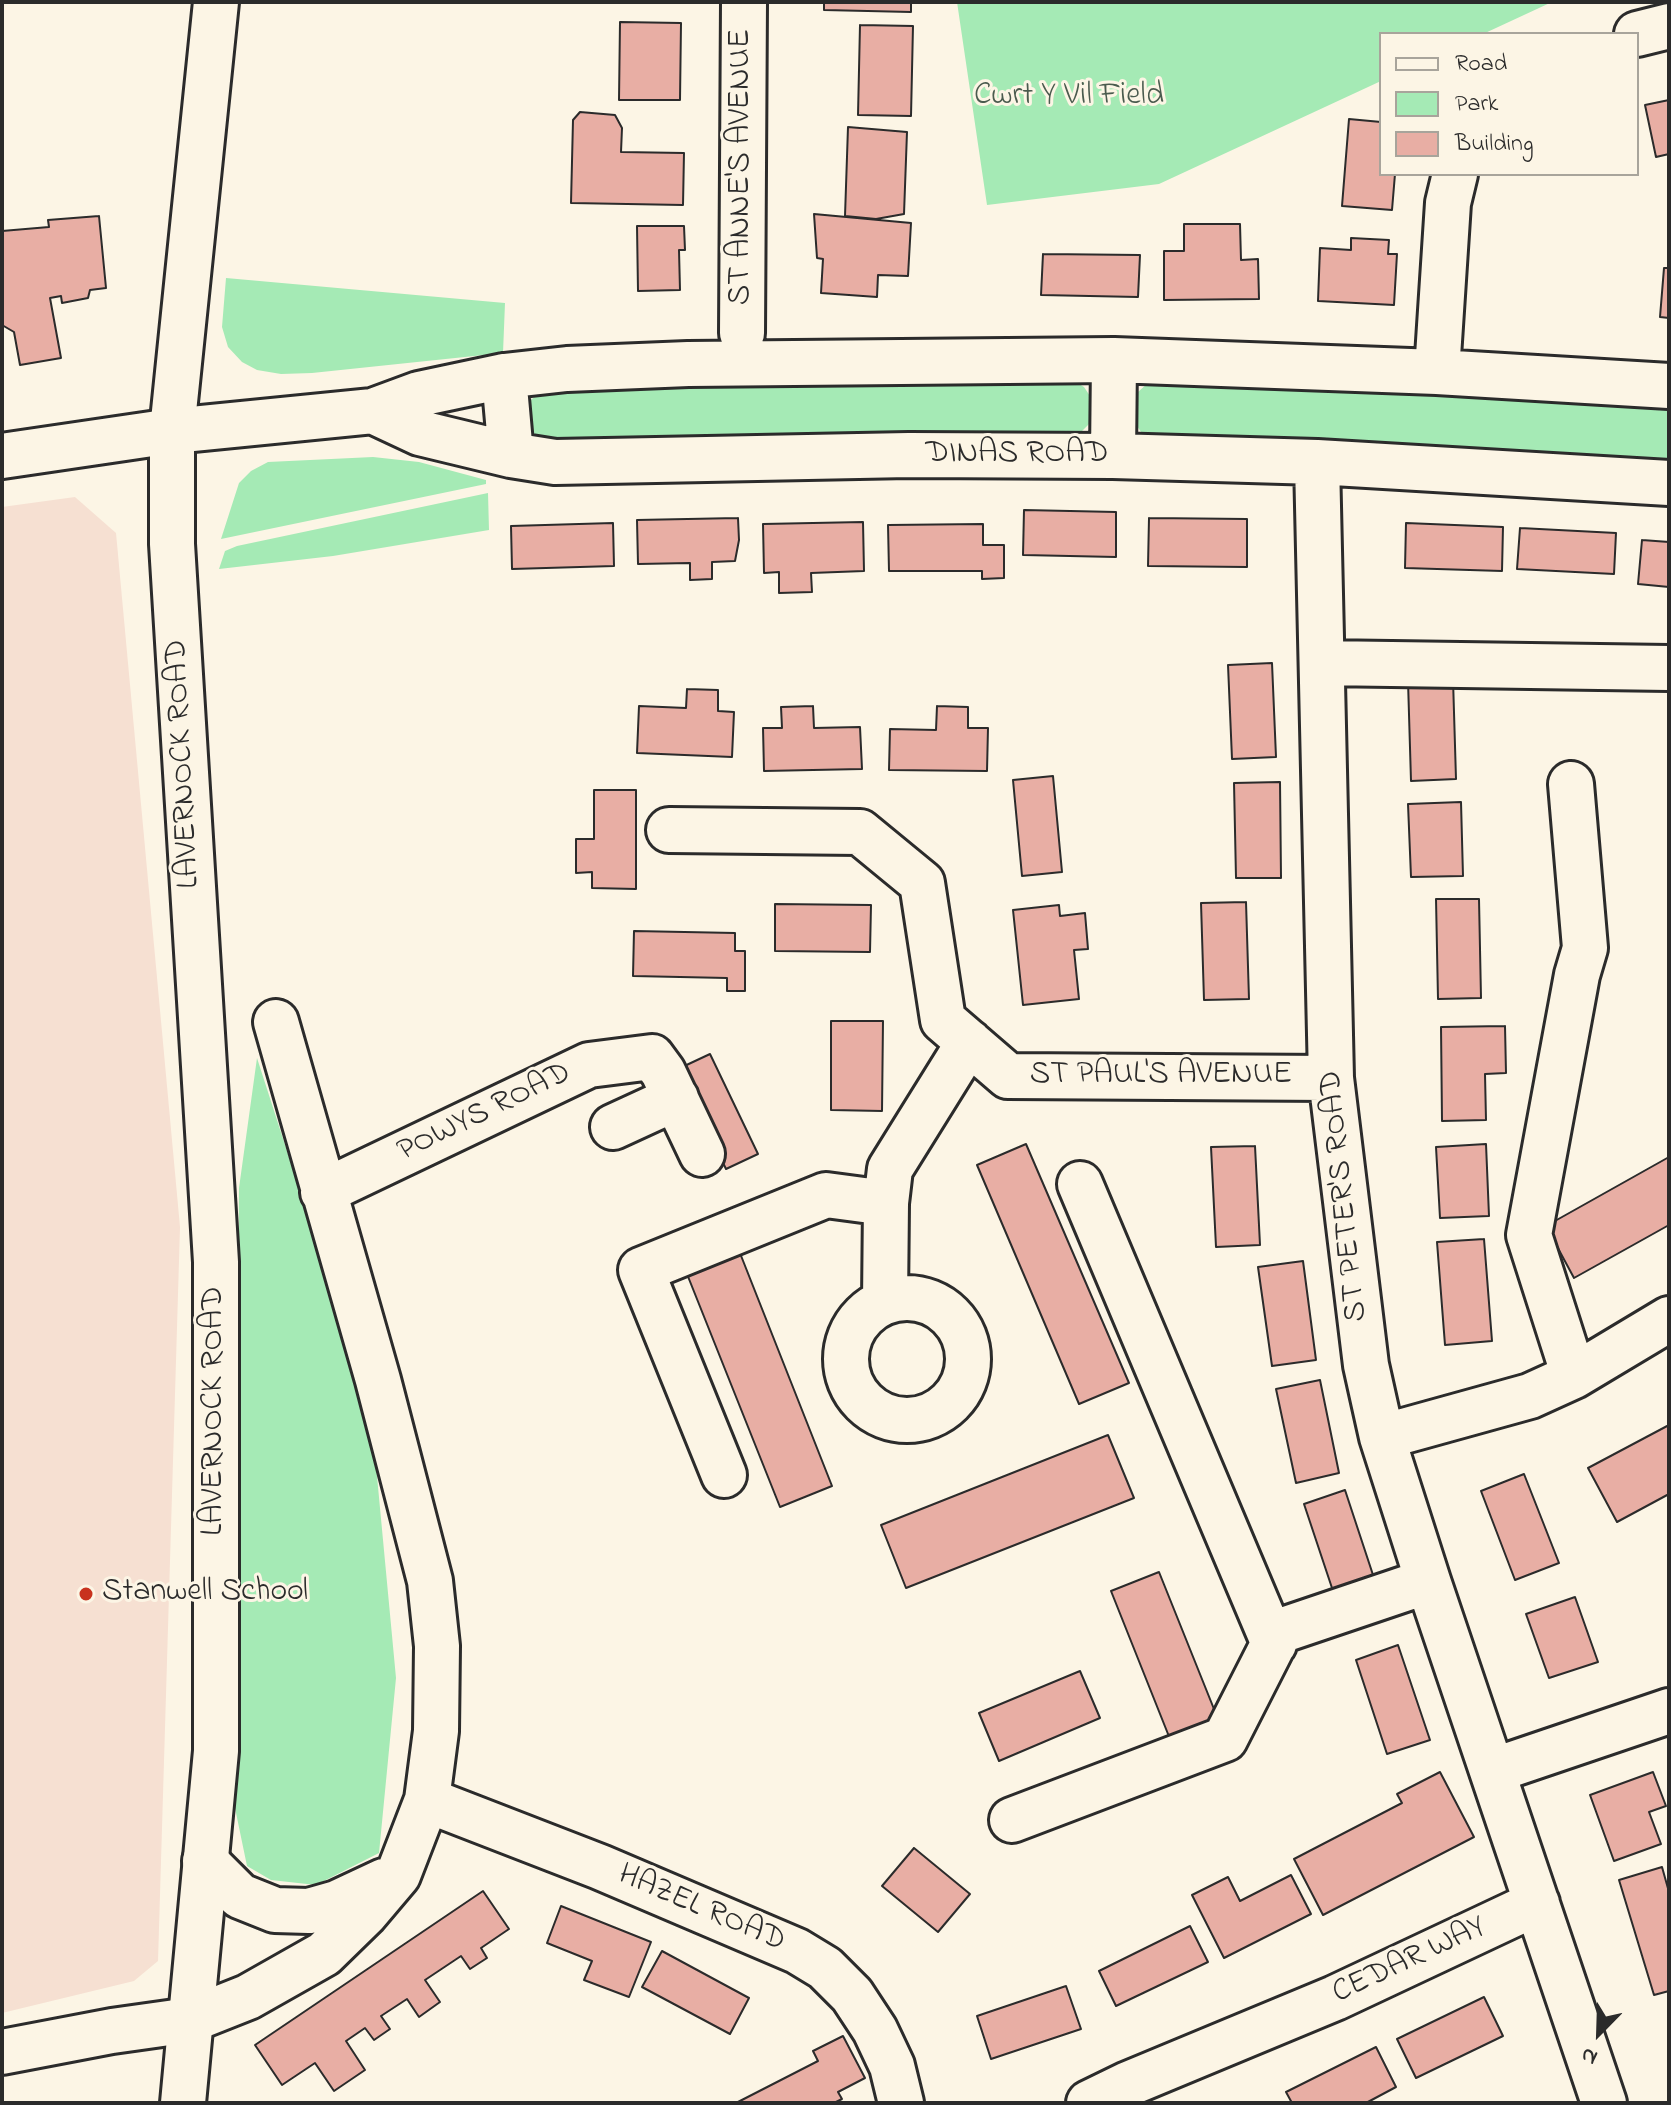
<!DOCTYPE html>
<html>
<head>
<meta charset="utf-8">
<style>
  body { margin:0 }
  #map { position:relative; width:1671px; height:2105px; overflow:hidden; background:#fcf5e5; font-family:"Indie Flower",sans-serif }
  canvas { display:block }
  .frame { position:absolute; inset:0; border:4px solid #2b2b2b; pointer-events:none }
  .legend { position:absolute; left:1379px; top:32px; width:260px; height:144px; box-sizing:border-box; background:#fcf5e5; border:2px solid #a8a49b; margin:0; padding:10px 14px; list-style:none; font-size:24px; color:#2b2b2b }
  .legend li { display:flex; align-items:center; gap:16px; height:40px }
  .legend b { width:40px; border:2px solid #a8a49b }
  .north { position:absolute; left:1559px; top:1993px; width:80px; height:80px; -webkit-text-stroke:6px #fcf5e5; paint-order:stroke; rotate:203deg; font-size:22px; font-weight:700; line-height:32px; text-align:center; color:#2b2b2b }
  .north::after { content:''; display:block; margin:auto; width:28px; height:36px; background:#2b2b2b; clip-path:polygon(50% 0,100% 100%,50% 72%,0 100%) }
</style>
</head>
<body>
<div id="map">
<canvas width="1671" height="2105"></canvas>
<div class="frame"></div>
<ul class="legend">
<li><b style="height:10px;background:#fcf5e5"></b>Road</li>
<li><b style="height:22px;background:#a5eab5"></b>Park</li>
<li><b style="height:22px;background:#e8aea4"></b>Building</li>
</ul>
<div class="north">N</div>
</div>
<script>
const c = document.querySelector('canvas').getContext('2d');
c.lineJoin = 'round';
function fillPath(path, color) {
  c.fillStyle = color;
  c.fill(path, 'evenodd');
}
function shape(rows) {
  const path = new Path2D();
  for (const r of rows) {
    if (r.length === 3) {
      path.moveTo(r[0] + r[2], r[1]);
      path.arc(r[0], r[1], r[2], 0, 2 * Math.PI);
      continue;
    }
    path.moveTo(r[0], r[1]);
    for (let i = 2; i < r.length; i += 2) path.lineTo(r[i], r[i + 1]);
  }
  return path;
}
function trace(path, color, width, dash) {
  c.strokeStyle = color;
  c.lineWidth = width;
  c.lineCap = dash ? 'butt' : 'round';
  c.setLineDash(dash || []);
  c.stroke(path);
}
function write(font, color, halo, rows, align = 'center') {
  c.font = font + ' "Indie Flower",sans-serif';
  c.lineWidth = 6;
  c.setLineDash([]);
  c.textBaseline = 'middle';
  c.strokeStyle = halo;
  c.fillStyle = color;
  for (const [text, x, y, turn = 0] of rows) {
    c.save();
    c.translate(x, y);
    c.rotate((+turn || 0) * Math.PI / 180);
    c.textAlign = isNaN(turn) ? turn : align;
    if (halo) c.strokeText(text, 0, 0);
    c.fillText(text, 0, 0);
    c.restore();
  }
}
const built = shape([
  [75,497,116,533,180,1227,158,1961,134,1981,2,2013,2,507]
]);
const green = shape([
  [957,2,1552,2,1483,34,1381,34,1381,81,1159,184,987,205],
  [226,278,505,303,503,353,312,373,281,374,257,370,242,362,228,347,222,327],
  [1071,379,1084,387,1092,399,1095,412,1089,424,1078,435,537,441,526,414,531,400,541,390,556,384],
  [1148,383,1669,400,1669,466,1143,435,1135,423,1133,407,1138,392],
  [373,457,419,462,486,480,486,484,221,539,239,483,251,471,268,462],
  [488,493,489,530,333,556,219,569,225,551,237,546],
  [257,1058,336,1303,375,1455,396,1678,379,1853,316,1885,271,1880,247,1866,235,1808,239,1188]
]);
const building = shape([
  [824,2,911,2,911,12,824,10,824,2],
  [620,22,681,23,680,100,619,100,620,22],
  [860,25,913,26,911,116,858,115,860,25],
  [1669,100,1669,154,1656,157,1645,105,1669,100],
  [580,112,615,115,622,128,621,152,684,153,683,205,571,203,573,120,580,112],
  [1349,119,1381,122,1381,174,1395,174,1392,210,1342,206,1349,119],
  [848,127,907,132,904,214,876,219,845,216,848,127],
  [814,214,911,223,908,276,878,275,877,297,821,293,823,259,817,258,814,214],
  [99,216,106,288,90,290,88,298,62,303,61,296,50,298,61,358,20,365,14,332,2,325,2,231,49,227,48,220,99,216],
  [1184,224,1240,224,1241,260,1258,259,1259,299,1164,300,1164,251,1184,251,1184,224],
  [637,226,684,226,685,250,679,250,680,290,638,291,637,226],
  [1351,238,1389,240,1388,254,1397,254,1394,305,1318,301,1320,248,1351,250,1351,238],
  [1043,254,1140,255,1138,297,1041,295,1043,254],
  [1664,268,1669,268,1669,318,1660,317,1664,268],
  [1024,510,1116,512,1116,557,1023,555,1024,510],
  [738,518,739,540,735,561,712,562,712,579,690,580,690,563,638,564,637,520,738,518],
  [1149,518,1247,519,1247,567,1148,566,1149,518],
  [863,522,864,571,811,573,812,592,779,593,779,572,764,573,763,524,863,522],
  [613,523,614,566,512,569,511,526,613,523],
  [1406,523,1503,527,1502,571,1405,568,1406,523],
  [983,524,983,545,1004,545,1004,578,982,579,982,571,889,571,888,525,983,524],
  [1520,528,1616,533,1614,574,1517,569,1520,528],
  [1642,540,1669,542,1669,587,1638,584,1642,540],
  [1272,663,1276,757,1232,759,1228,665,1272,663],
  [1453,679,1456,779,1411,781,1408,681,1453,679],
  [687,689,718,690,718,711,734,712,732,757,637,753,639,706,686,708,687,689],
  [813,706,814,728,860,727,862,769,764,771,763,728,782,728,781,707,813,706],
  [937,706,968,707,968,728,988,728,987,771,889,770,890,729,936,730,937,706],
  [1053,776,1062,872,1022,876,1013,780,1053,776],
  [1280,782,1281,878,1236,878,1234,783,1280,782],
  [594,790,636,790,636,889,592,888,592,872,576,873,576,839,594,839,594,790],
  [1461,802,1463,876,1411,877,1408,804,1461,802],
  [1436,899,1479,899,1481,998,1438,999,1436,899],
  [1246,902,1249,999,1204,1000,1201,903,1246,902],
  [775,904,871,905,870,952,775,951,775,904],
  [1059,905,1060,916,1085,913,1088,949,1074,950,1079,999,1023,1005,1013,910,1059,905],
  [634,931,735,933,735,951,745,951,745,991,727,991,727,978,633,976,634,931],
  [831,1021,883,1021,882,1111,831,1110,831,1021],
  [1505,1026,1506,1073,1485,1074,1486,1120,1442,1121,1441,1027,1505,1026],
  [710,1054,758,1154,726,1169,678,1069,710,1054],
  [1026,1144,1129,1383,1079,1404,977,1165,1026,1144],
  [1486,1144,1489,1216,1440,1218,1436,1147,1486,1144],
  [1255,1146,1260,1245,1216,1247,1211,1147,1255,1146],
  [1669,1157,1669,1225,1574,1278,1546,1226,1669,1157],
  [1484,1239,1492,1341,1445,1345,1437,1242,1484,1239],
  [736,1243,832,1486,780,1507,683,1264,736,1243],
  [1303,1261,1316,1360,1272,1366,1258,1267,1303,1261],
  [1320,1380,1339,1473,1296,1483,1276,1389,1320,1380],
  [1669,1425,1669,1494,1617,1522,1588,1468,1669,1425],
  [1108,1435,1134,1498,906,1588,881,1525,1108,1435],
  [1524,1474,1559,1563,1515,1580,1481,1491,1524,1474],
  [1345,1490,1376,1584,1335,1597,1304,1504,1345,1490],
  [1159,1572,1220,1724,1172,1744,1111,1591,1159,1572],
  [1575,1597,1598,1662,1549,1678,1526,1614,1575,1597],
  [1398,1645,1430,1740,1387,1754,1356,1660,1398,1645],
  [1080,1671,1100,1718,999,1761,979,1713,1080,1671],
  [1440,1772,1474,1837,1323,1915,1294,1859,1402,1803,1397,1794,1440,1772],
  [1653,1772,1666,1806,1649,1812,1661,1844,1614,1861,1590,1795,1653,1772],
  [914,1848,970,1894,938,1932,882,1886,914,1848],
  [1662,1867,1669,1892,1669,1991,1654,1995,1619,1880,1662,1867],
  [1291,1875,1311,1914,1224,1958,1192,1895,1228,1877,1240,1901,1291,1875],
  [483,1891,509,1929,481,1948,487,1958,470,1969,461,1956,425,1980,440,2002,419,2017,407,1999,381,2016,390,2029,374,2040,365,2028,346,2041,365,2070,334,2091,315,2063,282,2085,255,2045,483,1891],
  [561,1906,651,1942,629,1997,584,1980,592,1961,547,1943,561,1906],
  [1190,1926,1208,1962,1116,2006,1099,1971,1190,1926],
  [662,1951,749,1998,730,2034,642,1987,662,1951],
  [1066,1986,1081,2029,991,2059,977,2016,1066,1986],
  [1484,1997,1503,2036,1416,2078,1397,2039,1484,1997],
  [843,2036,865,2078,838,2092,842,2099,834,2103,736,2103,818,2061,813,2051,843,2036],
  [1376,2047,1396,2087,1366,2103,1292,2103,1286,2092,1376,2047]
]);
const minor = shape([
  [1637,34,1669,26],
  [742,333,744,2],
  [1437,372,1448,203,1455,174],
  [504,376,511,455],
  [373,411,420,433,511,455,555,462,909,455,1113,456,1317,462,1669,483],
  [2,456,172,431,373,411,419,394,504,376,567,369,688,364,1114,360,1437,372,1669,386],
  [1113,456,1114,360],
  [1317,462,1331,1078,1366,1365,1382,1437,1428,1581,1604,2103],
  [1322,663,1669,668],
  [1571,784,1585,948,1577,975,1529,1235,1574,1376],
  [669,830,860,832,922,883,943,1020,1008,1076,1331,1078],
  [613,1127,676,1098],
  [1080,1184,1274,1644],
  [323,1192,589,1065,652,1057,663,1072,702,1154],
  [907,1359,61],
  [885,1302,886,1203,890,1169,969,1042],
  [1382,1437,1530,1396,1574,1376,1669,1319],
  [724,1475,641,1270,826,1195,886,1203],
  [1492,1771,1669,1711],
  [427,1800,600,1867,797,1951,825,1968,852,1995,875,2030,892,2066,901,2103],
  [1012,1820,1225,1739,1280,1631,1428,1581],
  [205,1861,240,1896,275,1910,309,1911,337,1903,384,1881],
  [2,2052,112,2031,190,2020,248,1997,324,1954,365,1914,398,1875,427,1800,436,1731,437,1646,430,1581,378,1380,276,1022],
  [1089,2103,1128,2084,1335,1998,1537,1903]
]);
const major = shape([
  [183,2103,216,1751,216,1262,172,544,172,431,216,2]
]);
const markers = [
  [86,1594,8,"#c8321e"]
];
const parkNames = [
  ["Cwrt Y Vil Field",1069,98]
];
const streetNames = [
  ["ST ANNE'S AVENUE",743,167,-90],
  ["DINAS ROAD",1017,456],
  ["LAVERNOCK ROAD",185,764,-93],
  ["ST PAUL'S AVENUE",1161,1077],
  ["POWYS ROAD",485,1114,-26],
  ["ST PETER'S ROAD",1346,1196,-96],
  ["LAVERNOCK ROAD",216,1411,-90],
  ["HAZEL ROAD",701,1910,23],
  ["CEDAR WAY",1410,1962,-25]
];
const poiNames = [
  ["Stanwell School",102,1594]
];
fillPath(built, '#f6e0d2');
fillPath(green, '#a5eab5');
fillPath(building, '#e8aea4');
trace(building, '#2b2b2b', 2);
trace(minor, '#2b2b2b', 50);
trace(major, '#2b2b2b', 50);
trace(minor, '#fcf5e5', 44);
trace(major, '#fcf5e5', 44);
for (const [x, y, r, color] of markers) {
  const dot = new Path2D();
  dot.arc(x, y, r, 0, 2 * Math.PI);
  c.fillStyle = color;
  c.fill(dot);
  trace(dot, '#fcf5e5', 3);
}
write('32px', '#4a5b4e', '#fcf5e5', parkNames);
write('32px', '#2b2b2b', '#fcf5e5', streetNames);
write('32px', '#2b2b2b', '#fcf5e5', poiNames, 'left');
</script>
</body>
</html>
